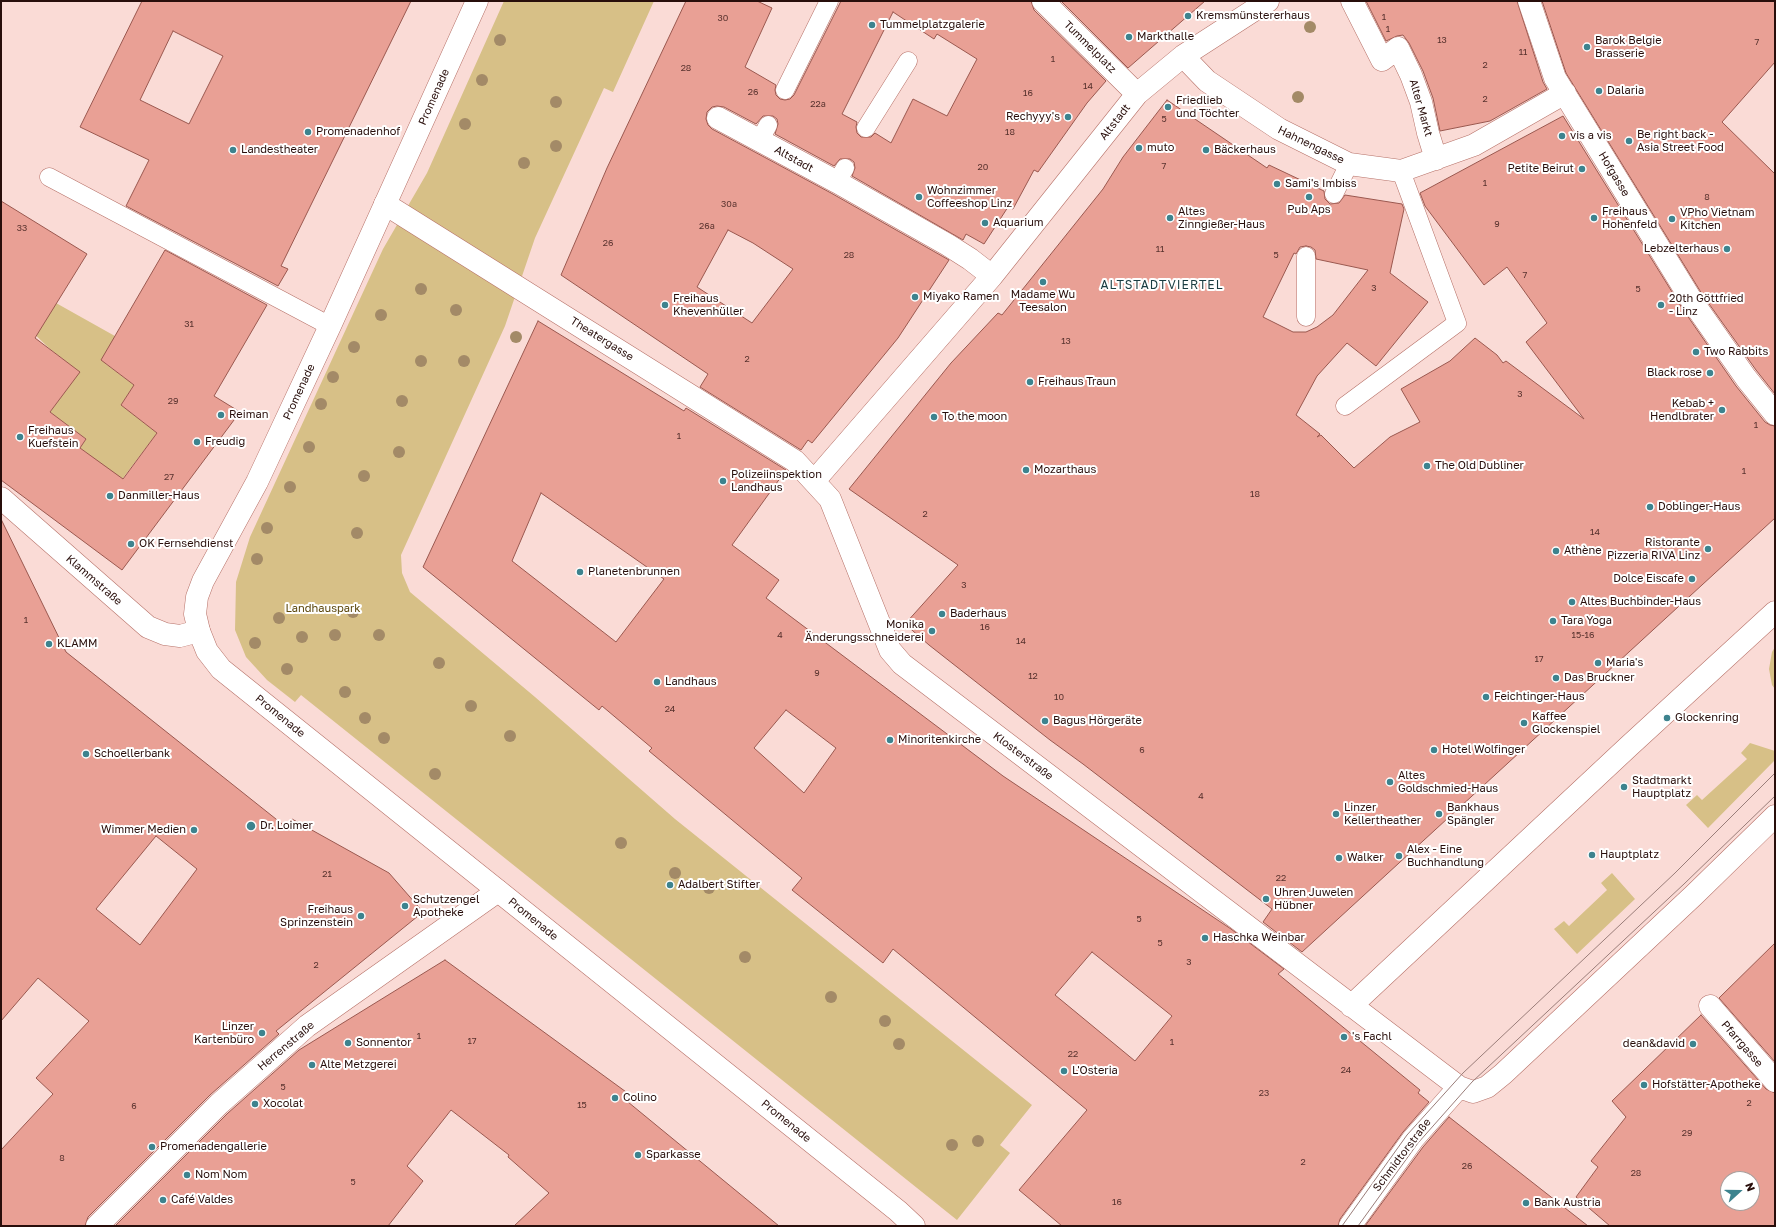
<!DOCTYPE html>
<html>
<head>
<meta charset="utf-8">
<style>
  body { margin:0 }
  #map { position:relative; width:1776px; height:1227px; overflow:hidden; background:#fadbd6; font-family:"Golos Text",sans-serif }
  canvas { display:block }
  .frame { position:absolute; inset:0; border:2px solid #280e0b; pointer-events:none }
  .north { position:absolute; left:1720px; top:1171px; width:40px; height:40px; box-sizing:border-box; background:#fff; border:1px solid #a99f9d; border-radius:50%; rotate:69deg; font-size:11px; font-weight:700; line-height:16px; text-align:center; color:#280e0b }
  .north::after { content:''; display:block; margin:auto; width:14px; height:18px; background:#3d838e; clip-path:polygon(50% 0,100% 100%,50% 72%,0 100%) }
</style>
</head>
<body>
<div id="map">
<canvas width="1776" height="1227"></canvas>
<div class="frame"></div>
<div class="north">N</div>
</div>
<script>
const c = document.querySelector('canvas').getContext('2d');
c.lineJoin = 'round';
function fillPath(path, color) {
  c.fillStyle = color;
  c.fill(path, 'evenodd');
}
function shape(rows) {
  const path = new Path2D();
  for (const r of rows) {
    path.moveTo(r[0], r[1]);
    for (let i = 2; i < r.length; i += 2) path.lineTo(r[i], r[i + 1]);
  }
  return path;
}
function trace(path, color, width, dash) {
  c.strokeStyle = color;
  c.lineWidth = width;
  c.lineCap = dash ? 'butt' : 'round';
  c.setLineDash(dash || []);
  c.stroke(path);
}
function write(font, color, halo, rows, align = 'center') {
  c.font = font + ' "Golos Text",sans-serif';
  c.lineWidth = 4;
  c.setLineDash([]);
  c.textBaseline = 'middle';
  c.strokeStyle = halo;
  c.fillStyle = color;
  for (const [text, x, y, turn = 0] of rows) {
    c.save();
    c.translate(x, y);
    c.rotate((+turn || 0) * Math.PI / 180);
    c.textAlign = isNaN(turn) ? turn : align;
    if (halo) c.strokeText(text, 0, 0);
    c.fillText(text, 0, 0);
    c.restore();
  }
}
const green = shape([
  [504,1,654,1,613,92,604,88,535,238,505,326,401,555,402,573,410,592,535,697,675,819,1032,1105,1000,1145,1010,1153,957,1220,301,695,295,702,267,680,246,657,235,630,236,582,250,537,383,249,427,173],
  [1,269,56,303,122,340,106,364,134,385,121,405,157,433,117,486,82,460,87,453,80,448,86,439,50,412,79,372,50,349,25,325],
  [1775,647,1775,689,1772,685,1769,669,1772,652],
  [1750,743,1775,751,1775,760,1708,828,1686,805,1697,795,1702,800,1747,759,1741,753],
  [1612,873,1635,899,1577,954,1554,929,1564,921,1569,926,1607,890,1601,883]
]);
const building = shape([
  [142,1,411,1,281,266,288,269,278,286,126,206,149,160,80,127,142,1],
  [173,31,223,56,189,124,140,100,173,31],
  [686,1,757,1,772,8,745,67,776,85,775,90,776,95,780,99,785,100,790,99,794,95,841,1,1031,1,1034,10,1106,81,1087,103,1038,172,1034,170,1013,209,1008,207,984,244,966,234,963,240,852,176,855,168,854,162,850,159,840,159,834,166,775,134,778,124,777,119,773,116,763,116,756,124,724,107,717,106,712,107,707,112,706,119,708,125,712,129,831,193,949,260,898,338,812,443,808,440,801,450,700,387,708,374,561,275,607,168,686,1],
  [893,12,934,39,937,34,977,59,947,116,913,99,891,143,875,133,871,137,861,137,857,133,856,127,857,122,842,114,893,12],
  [728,230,753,243,793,269,752,323,697,287,728,230],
  [1061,1,1205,1,1128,68,1061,1],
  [1366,1,1517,1,1543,82,1547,89,1490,121,1440,131,1433,98,1423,71,1409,43,1403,35,1397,36,1386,41,1366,1],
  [1542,1,1775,1,1775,62,1722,122,1775,174,1775,394,1756,370,1702,294,1566,73,1542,1],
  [1167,100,1267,168,1269,165,1324,191,1325,199,1330,204,1339,203,1345,195,1402,204,1404,209,1390,273,1428,302,1376,366,1347,343,1317,376,1296,415,1320,434,1317,437,1321,435,1354,468,1390,437,1420,422,1401,389,1450,361,1475,338,1497,355,1503,363,1506,361,1584,419,1526,342,1547,323,1507,267,1484,285,1425,206,1420,193,1563,116,1682,308,1736,386,1765,422,1770,425,1775,426,1775,518,1302,952,1263,922,1272,909,1083,764,1050,740,929,645,905,624,958,565,849,489,951,363,998,313,1002,315,1103,189,1123,157,1167,100],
  [1306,246,1311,247,1315,250,1316,259,1368,270,1333,315,1317,327,1306,332,1293,332,1263,317,1294,253,1296,254,1300,247,1306,246],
  [1,201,87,254,35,338,80,372,50,412,86,439,80,448,123,479,157,433,121,405,134,385,101,360,165,250,267,305,214,396,240,412,122,570,1,480,1,201],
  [538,321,684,411,686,408,786,470,732,545,779,580,766,598,1003,776,1231,929,1284,969,1278,974,1420,1090,1418,1093,1429,1102,1403,1132,1340,1219,1338,1226,1062,1226,1019,1190,1087,1110,893,949,883,963,792,890,802,878,649,751,652,748,602,706,599,710,423,567,538,321],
  [541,493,664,579,616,642,512,561,541,493],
  [786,710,836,748,804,793,754,748,786,710],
  [1092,952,1172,1016,1135,1061,1055,995,1092,952],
  [1,519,66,652,286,827,292,819,389,873,423,912,276,1031,279,1034,210,1095,88,1217,85,1226,1,1226,1,1150,53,1094,36,1078,89,1021,38,978,1,1021,1,519],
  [156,836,197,869,140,945,96,909,156,836],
  [1775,943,1775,1062,1719,998,1775,943],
  [445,960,633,1097,628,1102,779,1226,514,1226,549,1193,508,1157,509,1155,451,1110,407,1166,423,1181,388,1226,115,1226,228,1113,299,1050,445,960],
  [1701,1015,1766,1089,1775,1093,1775,1226,1610,1226,1576,1197,1598,1167,1591,1161,1626,1117,1612,1101,1701,1015],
  [1728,1179,1752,1179,1752,1203,1728,1203,1728,1179],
  [1449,1117,1588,1226,1365,1226,1423,1147,1449,1117]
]);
const lane = shape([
  [785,90,829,1],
  [866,128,908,61],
  [760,140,768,125],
  [49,177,330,326],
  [837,182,845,168],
  [1334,194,1349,164],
  [1306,317,1306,256],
  [1345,406,1457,323,1401,171]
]);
const street = shape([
  [1043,1,1137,94],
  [1352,1,1382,60,1398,48,1411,75,1421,102,1428,133,1436,159],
  [1529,1,1555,78,1692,301,1746,378,1775,414],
  [1183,56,1207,81,1279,129,1349,164,1401,171,1474,145,1565,93],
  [718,118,837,182,948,245,970,259,992,276],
  [385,204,795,461,830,499,890,650,902,664,1459,1087,1473,1092,1487,1087,1503,1074,1694,895,1775,816],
  [815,480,992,276,1137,94,1183,56,1268,1],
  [1,498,148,627,165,634,180,636,199,631],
  [1351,1006,1628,747,1775,612],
  [1710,1006,1775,1081],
  [97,1226,219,1104,307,1026,498,891],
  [1350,1226,1413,1139,1459,1087]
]);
const secondary = shape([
  [477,1,330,326,257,482,203,581,197,597,195,614,199,631,207,651,221,669,898,1211,914,1226]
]);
const tram = shape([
  [1342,1226,1407,1135,1463,1073,1675,873,1775,773],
  [1358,1226,1418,1143,1472,1082,1684,884,1775,796]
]);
const trees = [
  [1310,27],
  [500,40],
  [482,80],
  [1298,97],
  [556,102],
  [465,124],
  [556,146],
  [524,163],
  [421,289],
  [456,310],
  [381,315],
  [516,337],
  [354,347],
  [421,361],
  [464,361],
  [333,377],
  [402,401],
  [321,404],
  [309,447],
  [399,452],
  [364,476],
  [290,487],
  [267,528],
  [357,533],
  [257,559],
  [353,612],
  [279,618],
  [335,635],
  [379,635],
  [302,637],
  [255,643],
  [439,663],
  [287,669],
  [345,692],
  [471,706],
  [365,718],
  [510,736],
  [384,738],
  [435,774],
  [621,843],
  [675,873],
  [709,888],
  [745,957],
  [831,997],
  [885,1021],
  [899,1044],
  [978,1141],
  [952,1145]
];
const markers = [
  [1188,16,4,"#3d838e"],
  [872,25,4,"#3d838e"],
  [1129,37,4,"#3d838e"],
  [1587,47,4,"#3d838e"],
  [1599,91,4,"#3d838e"],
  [1168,107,4,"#3d838e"],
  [1068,117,4,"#3d838e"],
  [308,132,4,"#3d838e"],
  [1562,136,4,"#3d838e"],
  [1629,141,4,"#3d838e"],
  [1139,148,4,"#3d838e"],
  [233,150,4,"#3d838e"],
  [1206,150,4,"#3d838e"],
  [1582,169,4,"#3d838e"],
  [1277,184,4,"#3d838e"],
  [919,197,4,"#3d838e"],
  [1309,197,4,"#3d838e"],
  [1170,218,4,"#3d838e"],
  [1594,218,4,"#3d838e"],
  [1672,219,4,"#3d838e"],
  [985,223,4,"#3d838e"],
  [1727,249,4,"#3d838e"],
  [1043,282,4,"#3d838e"],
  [915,297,4,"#3d838e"],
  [665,305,4,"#3d838e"],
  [1661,305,4,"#3d838e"],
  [1696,352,4,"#3d838e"],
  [1710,373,4,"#3d838e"],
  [1030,382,4,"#3d838e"],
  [1722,410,4,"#3d838e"],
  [221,415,4,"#3d838e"],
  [934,417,4,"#3d838e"],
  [20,437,4,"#3d838e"],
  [197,442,4,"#3d838e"],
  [1427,466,4,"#3d838e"],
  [1026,470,4,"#3d838e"],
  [723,481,4,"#3d838e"],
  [110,496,4,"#3d838e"],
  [1650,507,4,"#3d838e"],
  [131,544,4,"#3d838e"],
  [1708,549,4,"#3d838e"],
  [1556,551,4,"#3d838e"],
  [580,572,4,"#3d838e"],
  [1692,579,4,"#3d838e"],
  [1572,602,4,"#3d838e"],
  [942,614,4,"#3d838e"],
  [1553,621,4,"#3d838e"],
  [932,631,4,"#3d838e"],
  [49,644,4,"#3d838e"],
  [1598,663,4,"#3d838e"],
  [1556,678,4,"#3d838e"],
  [657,682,4,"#3d838e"],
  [1486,697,4,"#3d838e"],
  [1667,718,4,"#3d838e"],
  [1045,721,4,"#3d838e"],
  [1524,723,4,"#3d838e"],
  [890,740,4,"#3d838e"],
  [1434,750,4,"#3d838e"],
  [86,754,4,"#3d838e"],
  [1390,782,4,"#3d838e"],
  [1624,787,4,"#3d838e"],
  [1336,814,4,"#3d838e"],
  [1439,814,4,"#3d838e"],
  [251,826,5,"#3d838e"],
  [194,830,4,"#3d838e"],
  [1592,855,4,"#3d838e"],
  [1399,856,4,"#3d838e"],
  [1339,858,4,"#3d838e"],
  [670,885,4,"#3d838e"],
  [1266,899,4,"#3d838e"],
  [405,906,4,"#3d838e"],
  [361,916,4,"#3d838e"],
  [1205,938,4,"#3d838e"],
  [262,1033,4,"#3d838e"],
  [1344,1037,4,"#3d838e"],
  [348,1043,4,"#3d838e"],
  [1693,1044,4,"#3d838e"],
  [312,1065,4,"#3d838e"],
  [1064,1071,4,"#3d838e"],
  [1644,1085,4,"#3d838e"],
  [615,1098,4,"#3d838e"],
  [255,1104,4,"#3d838e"],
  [152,1147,4,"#3d838e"],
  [638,1155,4,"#3d838e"],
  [187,1175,4,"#3d838e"],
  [163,1200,4,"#3d838e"],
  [1526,1203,4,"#3d838e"]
];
const numberNames = [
  ["1",1384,17],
  ["30",723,18],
  ["1",1388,29],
  ["13",1442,40],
  ["7",1757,42],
  ["11",1523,52],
  ["1",1053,59],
  ["2",1485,65],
  ["28",686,68],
  ["14",1088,86],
  ["26",753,92],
  ["16",1028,93],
  ["2",1485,99],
  ["22a",818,104],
  ["5",1164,119],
  ["18",1010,132],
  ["7",1164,166],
  ["20",983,167],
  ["1",1485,183],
  ["8",1707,197],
  ["30a",729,204],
  ["9",1497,224],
  ["26a",707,226],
  ["33",22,228],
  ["26",608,243],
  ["11",1160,249],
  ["28",849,255],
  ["5",1276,255],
  ["7",1525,275],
  ["3",1374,288],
  ["5",1638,289],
  ["31",189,324],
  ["13",1066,341],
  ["2",747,359],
  ["3",1520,394],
  ["29",173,401],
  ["1",1756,425],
  ["1",679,436],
  ["1",1744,471],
  ["27",169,477],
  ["18",1255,494],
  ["2",925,514],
  ["14",1595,532],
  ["3",964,585],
  ["1",26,620],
  ["16",985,627],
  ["4",780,635],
  ["15-16",1583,635],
  ["14",1021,641],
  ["17",1539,659],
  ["9",817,673],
  ["12",1033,676],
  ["10",1059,697],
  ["24",670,709],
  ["6",1142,750],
  ["4",1201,796],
  ["21",327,874],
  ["22",1281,878],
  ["5",1139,919],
  ["5",1160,943],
  ["3",1189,962],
  ["2",316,965],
  ["1",419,1036],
  ["17",472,1041],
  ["1",1172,1042],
  ["22",1073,1054],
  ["24",1346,1070],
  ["5",283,1087],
  ["23",1264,1093],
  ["2",1749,1103],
  ["15",582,1105],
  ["6",134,1106],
  ["29",1687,1133],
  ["8",62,1158],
  ["2",1303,1162],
  ["26",1467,1166],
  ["28",1636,1173],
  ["5",353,1182],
  ["16",1117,1202]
];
const poiNames = [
  ["Kremsmünstererhaus",1196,16],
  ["Tummelplatzgalerie",880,25],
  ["Markthalle",1137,37],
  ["Barok Belgie",1595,41],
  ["Brasserie",1595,54],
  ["Dalaria",1607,91],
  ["Friedlieb",1176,101],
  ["und Töchter",1176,114],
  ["Rechyyy's",1060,117,"right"],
  ["Promenadenhof",316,132],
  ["Be right back -",1637,135],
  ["Asia Street Food",1637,148],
  ["vis a vis",1570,136],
  ["muto",1147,148],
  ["Landestheater",241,150],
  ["Bäckerhaus",1214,150],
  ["Petite Beirut",1574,169,"right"],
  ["Sami's Imbiss",1285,184],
  ["Wohnzimmer",927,191],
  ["Coffeeshop Linz",927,204],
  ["Pub Aps",1309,210,"center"],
  ["Altes",1178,212],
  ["Zinngießer-Haus",1178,225],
  ["Freihaus",1602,212],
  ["Hohenfeld",1602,225],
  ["VPho Vietnam",1680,213],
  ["Kitchen",1680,226],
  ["Aquarium",993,223],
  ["Lebzelterhaus",1719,249,"right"],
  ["Madame Wu",1043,295,"center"],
  ["Teesalon",1043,308,"center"],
  ["Miyako Ramen",923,297],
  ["Freihaus",673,299],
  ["Khevenhüller",673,312],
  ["20th Göttfried",1669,299],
  ["- Linz",1669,312],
  ["Two Rabbits",1704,352],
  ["Black rose",1702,373,"right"],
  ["Freihaus Traun",1038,382],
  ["Kebab +",1714,404,"right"],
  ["Hendlbrater",1714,417,"right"],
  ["Reiman",229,415],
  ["To the moon",942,417],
  ["Freihaus",28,431],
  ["Kuefstein",28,444],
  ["Freudig",205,442],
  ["The Old Dubliner",1435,466],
  ["Mozarthaus",1034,470],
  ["Polizeiinspektion",731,475],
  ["Landhaus",731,488],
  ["Danmiller-Haus",118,496],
  ["Doblinger-Haus",1658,507],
  ["Ristorante",1700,543,"right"],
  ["Pizzeria RIVA Linz",1700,556,"right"],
  ["OK Fernsehdienst",139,544],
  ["Athène",1564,551],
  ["Planetenbrunnen",588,572],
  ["Dolce Eiscafe",1684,579,"right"],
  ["Altes Buchbinder-Haus",1580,602],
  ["Baderhaus",950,614],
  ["Tara Yoga",1561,621],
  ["Monika",924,625,"right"],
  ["Änderungsschneiderei",924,638,"right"],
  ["KLAMM",57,644],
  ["Maria's",1606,663],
  ["Das Bruckner",1564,678],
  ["Landhaus",665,682],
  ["Feichtinger-Haus",1494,697],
  ["Kaffee",1532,717],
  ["Glockenspiel",1532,730],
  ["Glockenring",1675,718],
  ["Bagus Hörgeräte",1053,721],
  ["Minoritenkirche",898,740],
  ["Hotel Wolfinger",1442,750],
  ["Schoellerbank",94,754],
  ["Altes",1398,776],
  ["Goldschmied-Haus",1398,789],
  ["Stadtmarkt",1632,781],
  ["Hauptplatz",1632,794],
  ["Linzer",1344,808],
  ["Kellertheather",1344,821],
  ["Bankhaus",1447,808],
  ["Spängler",1447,821],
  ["Dr. Loimer",260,826],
  ["Wimmer Medien",186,830,"right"],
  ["Alex - Eine",1407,850],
  ["Buchhandlung",1407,863],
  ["Hauptplatz",1600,855],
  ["Walker",1347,858],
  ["Adalbert Stifter",678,885],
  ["Uhren Juwelen",1274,893],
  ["Hübner",1274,906],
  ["Schutzengel",413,900],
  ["Apotheke",413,913],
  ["Freihaus",353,910,"right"],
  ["Sprinzenstein",353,923,"right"],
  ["Haschka Weinbar",1213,938],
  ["Linzer",254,1027,"right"],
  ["Kartenbüro",254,1040,"right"],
  ["'s Fachl",1352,1037],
  ["Sonnentor",356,1043],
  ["dean&david",1685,1044,"right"],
  ["Alte Metzgerei",320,1065],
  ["L'Osteria",1072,1071],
  ["Hofstätter-Apotheke",1652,1085],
  ["Colino",623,1098],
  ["Xocolat",263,1104],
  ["Promenadengallerie",160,1147],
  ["Sparkasse",646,1155],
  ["Nom Nom",195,1175],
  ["Café Valdes",171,1200],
  ["Bank Austria",1534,1203]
];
const streetNames = [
  ["Tummelplatz",1090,47,45],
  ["Promenade",434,97,-66],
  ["Alter Markt",1421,108,74],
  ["Altstadt",1115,122,-52],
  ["Hahnengasse",1311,145,26],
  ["Altstadt",794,159,29],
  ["Hofgasse",1614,174,59],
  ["Theatergasse",602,339,32],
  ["Promenade",299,392,-65],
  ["Klammstraße",94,580,41],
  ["Promenade",280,716,39],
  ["Klosterstraße",1023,756,37],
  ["Promenade",533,919,39],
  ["Pfarrgasse",1742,1044,49],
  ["Herrenstraße",286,1046,-40],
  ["Promenade",786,1121,39],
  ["Schmidtorstraße",1402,1155,-53]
];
const parkNames = [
  ["Landhauspark",323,609]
];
const neighbourhoodNames = [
  ["ALTSTADTVIERTEL",1162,285]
];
fillPath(green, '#d7c087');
fillPath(building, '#e9a095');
trace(building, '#9a584f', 1);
trace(lane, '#b67168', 19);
trace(street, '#b67168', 23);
trace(secondary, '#b67168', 23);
trace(lane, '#fff', 18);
trace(street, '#fff', 22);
trace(secondary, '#fff', 22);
trace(tram, '#9a7d79', 1);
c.fillStyle = '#a38a67';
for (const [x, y] of trees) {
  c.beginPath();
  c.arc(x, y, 6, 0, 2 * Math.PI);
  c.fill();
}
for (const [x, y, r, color] of markers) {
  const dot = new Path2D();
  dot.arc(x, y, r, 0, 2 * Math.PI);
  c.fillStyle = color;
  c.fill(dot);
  trace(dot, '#fff', 1.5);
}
write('9px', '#58322e', null, numberNames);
write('11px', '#280e0b', '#fff', poiNames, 'left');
write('11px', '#280e0b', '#fff', streetNames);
write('11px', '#5b470c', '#fff', parkNames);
c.letterSpacing = '1px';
write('12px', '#1a3c41', '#fff', neighbourhoodNames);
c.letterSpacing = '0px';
</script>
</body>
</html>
